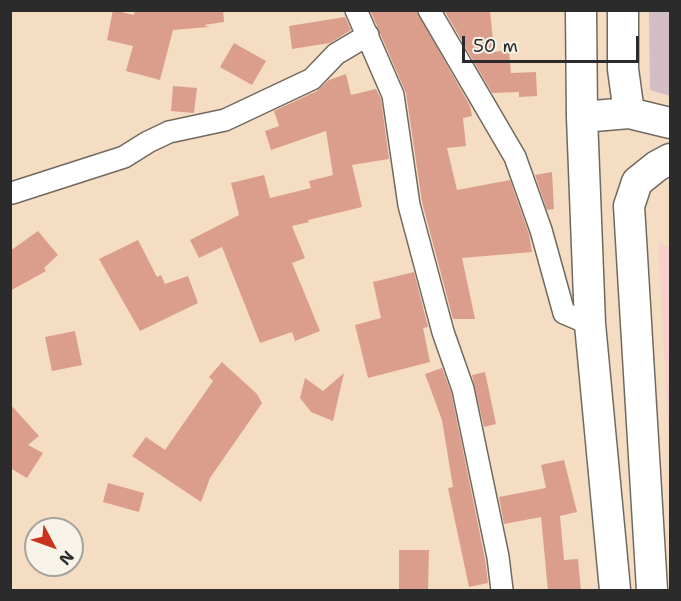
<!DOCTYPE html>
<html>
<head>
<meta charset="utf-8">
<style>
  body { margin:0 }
  #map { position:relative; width:681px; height:601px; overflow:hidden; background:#f4ddc2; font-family:"Shantell Sans",sans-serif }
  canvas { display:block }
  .frame { position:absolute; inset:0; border:12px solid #2b2b2b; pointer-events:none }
  .north { position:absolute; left:24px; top:517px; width:60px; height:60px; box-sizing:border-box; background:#f7f3e8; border:2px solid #a5a39c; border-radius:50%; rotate:131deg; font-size:16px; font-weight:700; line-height:24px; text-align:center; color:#2b2b2b }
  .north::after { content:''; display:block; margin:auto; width:21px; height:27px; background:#c8321e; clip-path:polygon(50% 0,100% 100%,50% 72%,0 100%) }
  .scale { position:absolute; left:462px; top:36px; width:177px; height:27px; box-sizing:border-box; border:3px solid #2b2b2b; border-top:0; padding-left:8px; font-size:18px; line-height:21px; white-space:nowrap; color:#2b2b2b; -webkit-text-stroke:4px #f7f3e8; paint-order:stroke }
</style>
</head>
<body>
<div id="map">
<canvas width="681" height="601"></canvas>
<div class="frame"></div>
<div class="north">N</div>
<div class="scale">50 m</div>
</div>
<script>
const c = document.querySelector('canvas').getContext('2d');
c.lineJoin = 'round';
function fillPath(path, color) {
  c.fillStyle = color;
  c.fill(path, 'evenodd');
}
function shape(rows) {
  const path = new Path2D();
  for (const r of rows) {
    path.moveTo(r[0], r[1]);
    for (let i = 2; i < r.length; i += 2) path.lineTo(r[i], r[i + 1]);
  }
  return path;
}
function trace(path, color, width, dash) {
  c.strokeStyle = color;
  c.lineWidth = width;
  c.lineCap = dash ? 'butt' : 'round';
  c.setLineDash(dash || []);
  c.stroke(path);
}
const built = shape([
  [658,243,670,247,670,462]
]);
const industrial = shape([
  [649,11,670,11,670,96,650,90]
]);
const building = shape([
  [113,10,134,15,135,10,223,10,224,22,204,25,209,27,173,30,160,80,126,71,133,46,107,40],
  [370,10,416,10,470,106,472,116,463,118,466,146,447,148,457,190,510,180,529,234,532,252,462,258,475,319,453,319,422,202,406,93],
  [444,10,490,10,494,52,509,50,511,73,536,72,537,96,519,97,519,92,492,93],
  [345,17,351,30,330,43,292,49,289,26],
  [234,43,266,61,252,85,220,67],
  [346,74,351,95,376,89,381,99,389,159,352,165,362,207,308,220,309,222,292,226,305,258,292,263,320,331,295,341,292,332,260,343,222,247,199,258,190,240,239,215,231,183,264,175,270,198,311,188,309,181,333,175,326,131,271,150,265,131,279,126,274,111,317,91,329,80],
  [173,86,197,88,194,113,171,111],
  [552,172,554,209,547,210,535,175],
  [38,231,58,255,44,268,46,271,10,291,10,251],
  [138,240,157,277,161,275,165,284,188,276,198,303,140,331,99,259],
  [414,272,428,327,423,328,430,362,368,378,355,325,381,318,373,282],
  [75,331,82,365,52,371,45,337],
  [222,362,257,394,262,403,210,478,201,502,132,456,146,437,165,450,213,381,209,377],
  [442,368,451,392,485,559,488,583,469,587,448,488,453,487,442,420,425,374],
  [485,372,496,424,484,427,472,375],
  [344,373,333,421,311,412,300,398,305,378,323,391],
  [10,404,39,436,28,445,43,453,27,478,10,468],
  [564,460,577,512,560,516,564,560,578,559,581,591,548,591,541,517,504,524,499,497,546,488,541,465],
  [108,483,144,493,139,512,103,502],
  [399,550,429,550,428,591,399,591]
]);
const street = shape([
  [356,10,393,95,409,205,443,332,463,389,498,557,502,590],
  [429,10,515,157,541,230,564,313,590,324],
  [12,193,124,157,148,142,169,132,225,120,312,79,336,54,368,35]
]);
const secondary = shape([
  [581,10,582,117,590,324,615,590],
  [623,10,623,69,629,113],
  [582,117,629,113,670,123],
  [652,590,629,206,637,182,657,166,670,159]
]);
fillPath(built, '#f7d0ce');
fillPath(industrial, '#d2bec4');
fillPath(building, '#dc9e8c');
trace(street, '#716960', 24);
trace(secondary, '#716960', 33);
trace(street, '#fff', 21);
trace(secondary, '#fff', 30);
</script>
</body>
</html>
